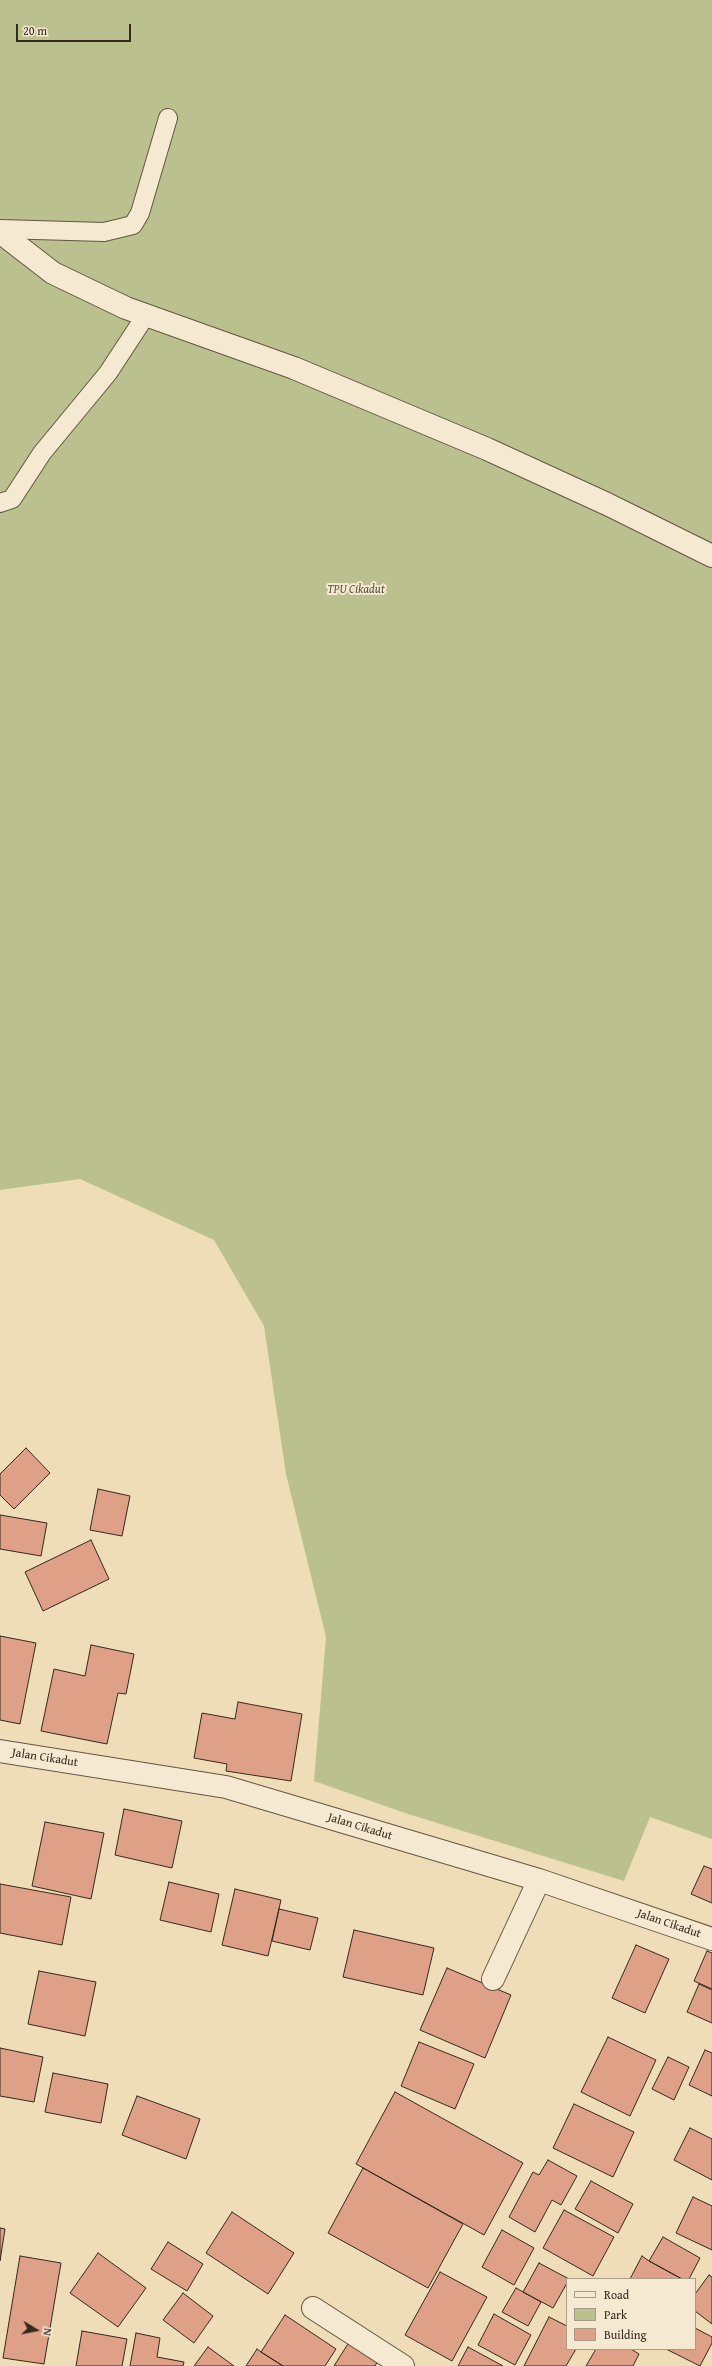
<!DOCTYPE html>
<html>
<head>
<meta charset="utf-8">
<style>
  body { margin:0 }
  #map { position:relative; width:712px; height:2366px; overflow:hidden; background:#efddb8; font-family:"Gentium Book Plus",serif }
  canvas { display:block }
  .legend { position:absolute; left:566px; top:2278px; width:130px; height:72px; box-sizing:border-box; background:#f5e9d1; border:1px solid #a89c89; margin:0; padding:5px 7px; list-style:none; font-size:12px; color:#35291c }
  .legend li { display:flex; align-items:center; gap:8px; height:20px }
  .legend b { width:20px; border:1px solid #a89c89 }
  .north { position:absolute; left:16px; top:2310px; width:40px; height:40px; -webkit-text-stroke:3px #f5e9d1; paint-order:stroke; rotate:100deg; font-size:11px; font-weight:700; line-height:16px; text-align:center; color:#35291c }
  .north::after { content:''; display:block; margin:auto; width:14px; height:18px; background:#35291c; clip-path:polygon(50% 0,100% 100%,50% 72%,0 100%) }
  .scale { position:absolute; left:16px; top:24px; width:115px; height:18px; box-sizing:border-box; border:2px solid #35291c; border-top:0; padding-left:5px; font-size:12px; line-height:14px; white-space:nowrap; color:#35291c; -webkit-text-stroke:3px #f5e9d1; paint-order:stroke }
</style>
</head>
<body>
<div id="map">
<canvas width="712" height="2366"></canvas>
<ul class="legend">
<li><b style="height:5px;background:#f5e9d1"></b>Road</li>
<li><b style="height:11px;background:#bac08e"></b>Park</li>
<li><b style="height:11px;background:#dfa088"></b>Building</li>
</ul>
<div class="north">N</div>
<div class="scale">20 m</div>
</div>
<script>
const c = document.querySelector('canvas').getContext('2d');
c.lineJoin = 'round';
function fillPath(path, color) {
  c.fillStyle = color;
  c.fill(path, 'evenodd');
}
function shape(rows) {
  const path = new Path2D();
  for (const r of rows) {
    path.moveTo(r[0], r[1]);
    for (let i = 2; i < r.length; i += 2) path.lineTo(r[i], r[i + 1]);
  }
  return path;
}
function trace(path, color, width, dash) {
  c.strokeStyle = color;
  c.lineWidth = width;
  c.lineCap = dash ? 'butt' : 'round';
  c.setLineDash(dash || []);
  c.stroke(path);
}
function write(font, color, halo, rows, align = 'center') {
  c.font = font + ' "Gentium Book Plus",serif';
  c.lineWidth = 4;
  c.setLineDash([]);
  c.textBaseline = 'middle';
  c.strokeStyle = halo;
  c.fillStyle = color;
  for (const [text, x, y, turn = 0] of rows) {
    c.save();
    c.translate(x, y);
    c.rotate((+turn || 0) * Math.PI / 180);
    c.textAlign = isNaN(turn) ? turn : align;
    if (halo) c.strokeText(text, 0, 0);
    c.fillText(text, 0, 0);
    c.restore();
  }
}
const green = shape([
  [0,0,712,0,712,1839,650,1817,624,1881,405,1813,314,1781,326,1637,286,1474,264,1326,214,1240,80,1179,0,1190]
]);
const building = shape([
  [26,1448,50,1473,14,1509,0,1495,0,1474,26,1448],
  [98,1489,130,1496,122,1536,90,1530,98,1489],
  [0,1515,47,1523,41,1556,0,1549,0,1515],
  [91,1540,109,1579,43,1611,25,1572,91,1540],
  [0,1636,36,1643,20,1724,0,1720,0,1636],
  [91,1645,134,1654,126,1694,118,1693,107,1744,41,1731,54,1669,85,1676,91,1645],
  [238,1702,302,1714,291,1781,226,1771,227,1764,194,1758,202,1713,235,1719,238,1702],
  [124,1809,182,1821,172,1868,115,1855,124,1809],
  [45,1822,104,1833,91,1899,32,1886,45,1822],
  [704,1866,712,1869,712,1903,691,1894,704,1866],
  [169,1882,219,1894,211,1932,160,1920,169,1882],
  [0,1884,71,1897,62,1945,0,1933,0,1884],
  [235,1889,281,1900,268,1956,222,1945,235,1889],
  [279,1909,318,1918,310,1950,272,1941,279,1909],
  [354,1930,434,1948,423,1995,343,1977,354,1930],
  [636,1945,669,1959,645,2013,612,1998,636,1945],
  [707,1951,712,1953,712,1989,694,1981,707,1951],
  [447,1968,511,1995,485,2058,420,2030,447,1968],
  [39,1971,96,1982,85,2036,28,2024,39,1971],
  [699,1984,712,1990,712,2023,687,2012,699,1984],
  [608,2037,656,2060,630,2116,581,2092,608,2037],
  [419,2042,474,2064,455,2109,401,2086,419,2042],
  [0,2048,43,2057,34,2102,0,2096,0,2048],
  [705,2050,712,2053,712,2096,689,2085,705,2050],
  [668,2057,689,2067,674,2100,652,2089,668,2057],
  [53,2073,108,2084,101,2123,45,2112,53,2073],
  [395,2092,523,2163,484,2235,356,2164,395,2092],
  [137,2096,200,2119,186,2159,122,2135,137,2096],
  [574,2104,634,2132,613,2177,553,2148,574,2104],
  [690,2128,712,2139,712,2180,674,2160,690,2128],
  [548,2160,577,2176,561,2205,552,2200,535,2232,509,2217,533,2172,539,2175,548,2160],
  [363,2168,463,2224,428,2288,328,2233,363,2168],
  [591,2181,633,2204,618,2233,575,2209,591,2181],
  [693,2197,712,2206,712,2250,676,2233,693,2197],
  [564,2210,614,2237,593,2276,543,2248,564,2210],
  [232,2212,294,2253,268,2294,206,2253,232,2212],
  [0,2228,5,2229,0,2261,0,2228],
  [502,2230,534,2248,514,2285,482,2267,502,2230],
  [663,2237,700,2258,689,2279,682,2279,649,2261,663,2237],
  [168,2242,203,2264,187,2291,151,2269,168,2242],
  [98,2253,146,2288,118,2327,70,2293,98,2253],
  [20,2256,61,2263,44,2364,3,2358,20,2256],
  [642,2256,649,2261,682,2279,630,2279,642,2256],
  [539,2263,569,2279,567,2279,567,2283,553,2308,523,2292,539,2263],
  [440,2272,487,2297,452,2361,405,2335,440,2272],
  [709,2275,712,2277,712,2324,695,2311,695,2294,709,2275],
  [516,2288,541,2302,528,2326,502,2312,516,2288],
  [183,2293,213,2316,194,2343,163,2320,183,2293],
  [494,2314,531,2335,515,2365,478,2345,494,2314],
  [285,2315,336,2349,325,2366,283,2366,261,2352,285,2315],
  [549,2317,567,2326,567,2349,576,2349,566,2366,524,2366,549,2317],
  [695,2328,712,2337,712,2343,700,2366,666,2349,695,2349,695,2328],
  [82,2331,127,2339,122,2366,76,2366,82,2331],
  [136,2333,160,2338,157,2357,184,2362,183,2366,130,2366,136,2333],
  [351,2339,380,2357,375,2366,334,2366,351,2339],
  [208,2347,234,2366,194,2366,208,2347],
  [468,2347,503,2366,458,2366,468,2347],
  [257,2349,261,2352,283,2366,246,2366,257,2349],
  [596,2349,631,2349,639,2354,633,2366,586,2366,596,2349]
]);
const lane = shape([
  [0,229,104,232,133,225,140,213,168,118],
  [0,503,12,499,42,453,108,373,146,315]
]);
const street = shape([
  [0,232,53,273,126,308,294,368,487,449,607,504,712,556],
  [0,1751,226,1787,539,1880,712,1939],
  [493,1979,539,1880],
  [313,2308,403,2366]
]);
const parkNames = [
  ["TPU Cikadut",356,590]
];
const streetNames = [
  ["Jalan Cikadut",45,1758,9],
  ["Jalan Cikadut",360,1827,17],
  ["Jalan Cikadut",669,1924,19]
];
fillPath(green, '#bac08e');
fillPath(building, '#dfa088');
trace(building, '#35291c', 1);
trace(lane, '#645643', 20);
trace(street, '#645643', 24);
trace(lane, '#f5e9d1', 18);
trace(street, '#f5e9d1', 22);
write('italic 12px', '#564f38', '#f5e9d1', parkNames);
write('12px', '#35291c', '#f5e9d1', streetNames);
</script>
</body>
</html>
